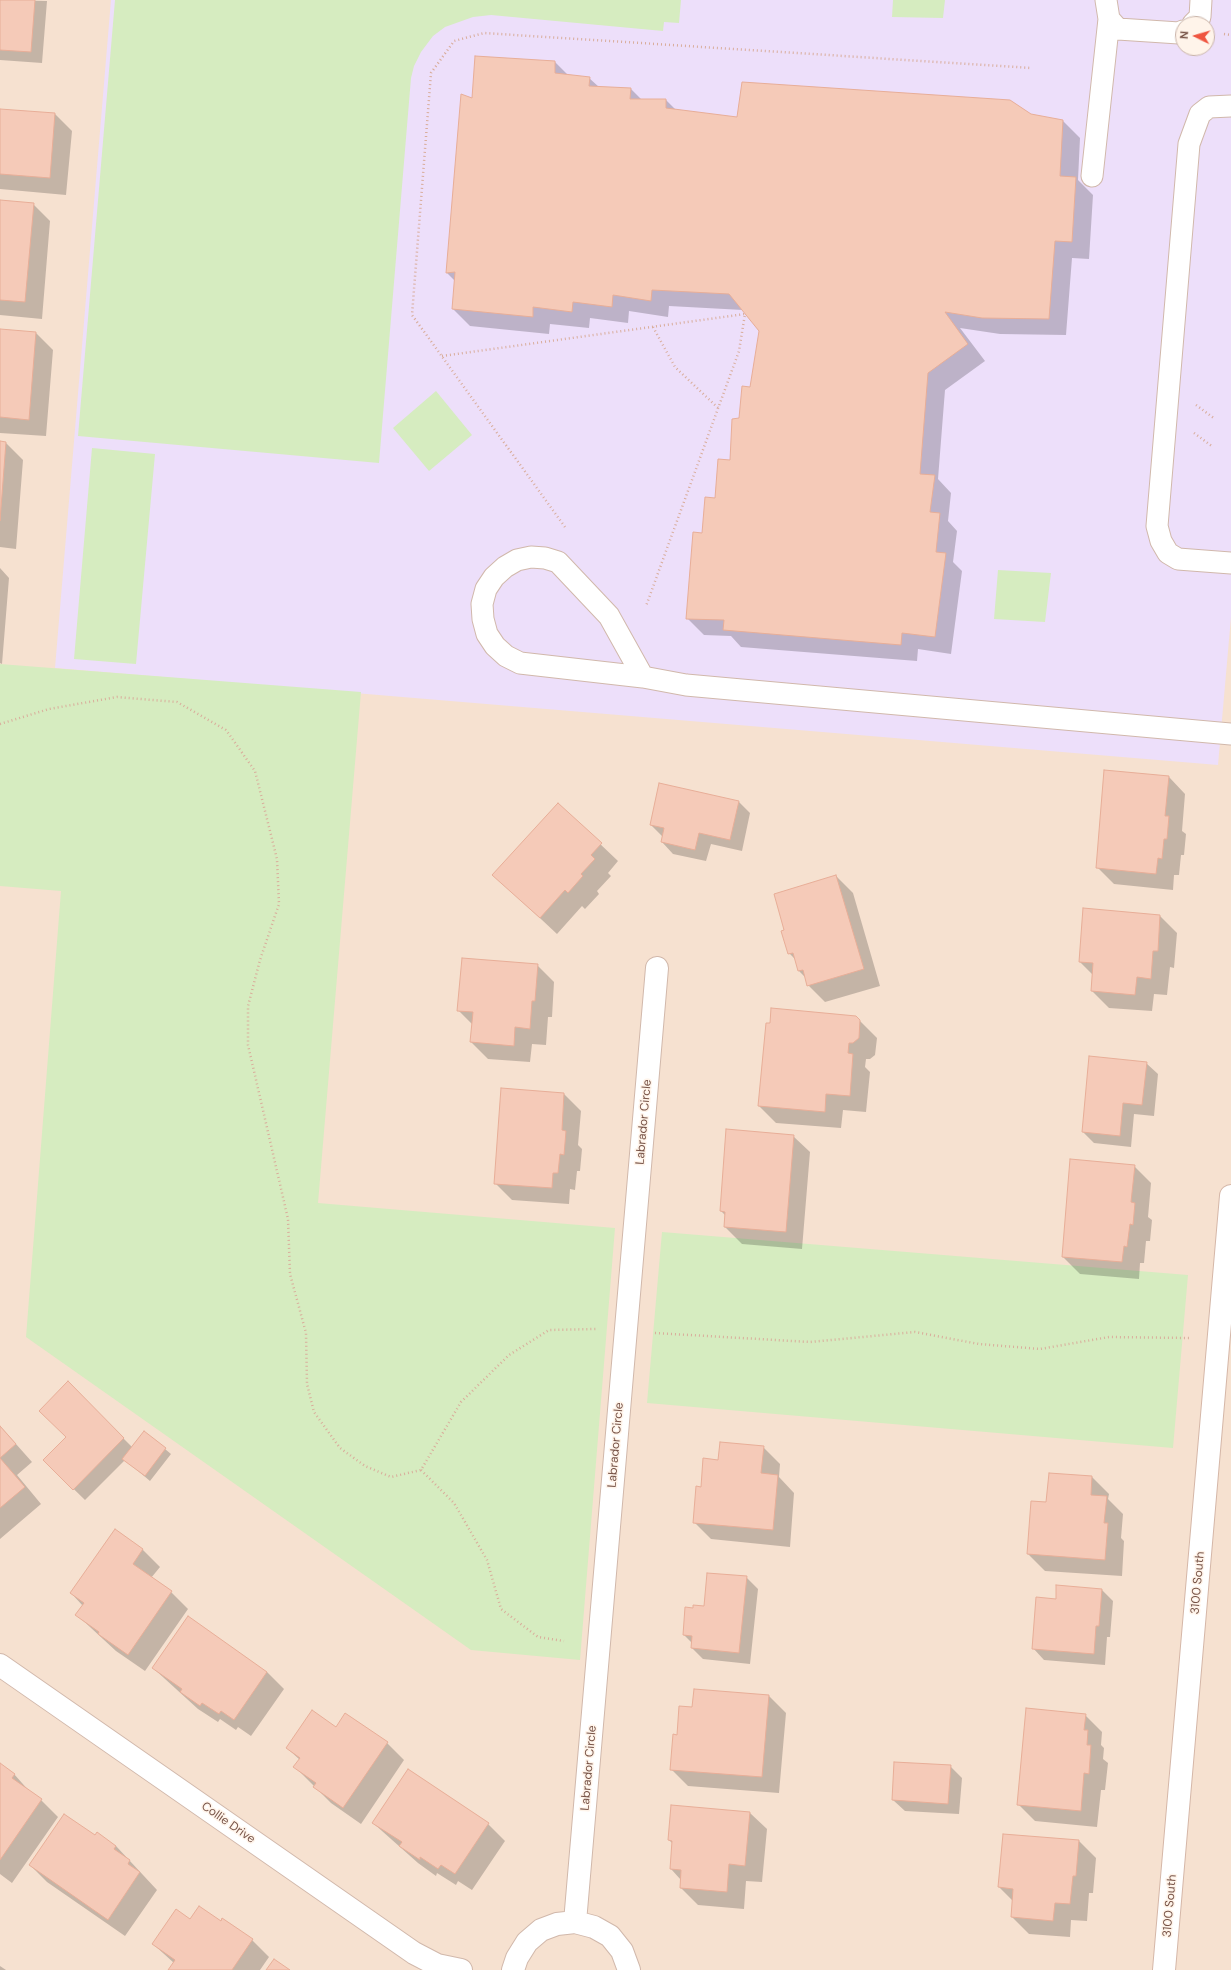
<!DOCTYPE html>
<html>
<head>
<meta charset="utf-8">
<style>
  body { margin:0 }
  #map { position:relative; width:1231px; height:1970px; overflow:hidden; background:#fef0e2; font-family:"DM Sans",sans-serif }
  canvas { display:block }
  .north { position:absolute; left:1175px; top:16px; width:40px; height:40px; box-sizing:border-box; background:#fff4ea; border:1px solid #c9b4a9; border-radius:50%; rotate:275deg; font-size:11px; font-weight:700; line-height:16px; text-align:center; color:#775347 }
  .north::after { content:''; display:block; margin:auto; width:14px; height:18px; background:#ef5540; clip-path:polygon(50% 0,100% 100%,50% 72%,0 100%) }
</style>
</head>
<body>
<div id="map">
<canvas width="1231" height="1970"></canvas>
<div class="north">N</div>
</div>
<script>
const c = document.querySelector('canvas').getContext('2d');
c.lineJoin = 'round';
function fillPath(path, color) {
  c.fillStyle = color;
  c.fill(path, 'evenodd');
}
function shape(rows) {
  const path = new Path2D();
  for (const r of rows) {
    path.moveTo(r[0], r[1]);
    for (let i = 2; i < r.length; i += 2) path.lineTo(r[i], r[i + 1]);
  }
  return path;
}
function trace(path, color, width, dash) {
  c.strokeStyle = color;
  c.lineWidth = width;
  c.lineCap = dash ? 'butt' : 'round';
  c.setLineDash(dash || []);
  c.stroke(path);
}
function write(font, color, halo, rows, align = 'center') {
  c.font = font + ' "DM Sans",sans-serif';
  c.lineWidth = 3;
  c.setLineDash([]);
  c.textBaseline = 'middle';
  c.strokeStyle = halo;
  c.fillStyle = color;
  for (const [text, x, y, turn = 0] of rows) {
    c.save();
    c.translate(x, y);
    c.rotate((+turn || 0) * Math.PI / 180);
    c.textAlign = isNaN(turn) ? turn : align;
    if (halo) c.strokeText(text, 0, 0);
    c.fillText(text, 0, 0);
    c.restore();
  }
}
const residential = shape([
  [0,0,1231,0,1231,1970,0,1970],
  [1183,24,1207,24,1207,48,1183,48]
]);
const education = shape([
  [111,0,1231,0,1231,617,1218,765,55,668],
  [1183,24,1207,24,1207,48,1183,48]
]);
const green = shape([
  [115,0,681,0,679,23,664,22,663,31,491,15,473,17,445,27,433,36,421,52,414,66,411,78,379,463,78,436],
  [893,0,945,0,943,18,892,17],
  [436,391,472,435,429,471,393,428],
  [92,448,155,454,136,664,74,659],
  [998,570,1051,573,1045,622,994,619],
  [0,664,361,692,318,1203,615,1228,580,1660,471,1650,26,1337,61,891,0,886],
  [662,1232,1188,1275,1173,1448,647,1403]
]);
const shadow = shape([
  [0,0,47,1,42,63,0,60],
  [555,62,568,75,589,78,599,87,631,89,642,100,666,100,676,110,738,118,1030,115,1063,121,1080,138,1078,180,1093,195,1089,259,1072,258,1066,335,1000,334,960,328,985,361,945,390,938,479,951,493,948,521,957,531,953,562,962,571,951,654,918,649,917,661,741,647,731,636,704,635,687,618,703,534,731,461,740,419,751,388,760,331,743,310,669,306,668,317,629,311,628,323,590,318,589,328,550,324,549,334,470,326,453,309,455,281,447,273,473,99],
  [0,110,55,114,72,131,66,195,0,189],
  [0,201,33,204,50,221,42,319,0,315],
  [0,330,36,333,53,350,46,436,0,433],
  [0,442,6,443,23,460,16,549,0,547],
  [0,568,9,578,2,664,0,663],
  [1169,777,1185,794,1182,831,1186,834,1184,855,1181,855,1179,875,1174,875,1173,890,1114,884,1097,867],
  [739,802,750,813,742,851,711,844,706,861,673,854,662,842,663,837,651,825],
  [558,804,618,861,608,873,611,876,597,891,599,894,585,909,582,906,557,934,511,891],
  [836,876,853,893,880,986,825,1002,808,985,806,978,799,971,796,960,789,953],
  [1160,916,1177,933,1174,968,1170,967,1167,995,1154,994,1152,1011,1109,1008,1092,991,1093,975,1080,962],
  [537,965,554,982,552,1017,548,1017,546,1045,532,1044,530,1062,488,1059,471,1042,473,1025,458,1010],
  [860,1021,877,1038,875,1055,870,1059,866,1059,865,1067,870,1072,866,1112,843,1110,841,1128,776,1123,759,1106],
  [1146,1063,1158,1074,1154,1116,1134,1114,1131,1147,1094,1143,1083,1132],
  [564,1094,581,1111,578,1145,582,1149,580,1171,577,1171,575,1190,570,1189,569,1204,512,1200,495,1183],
  [793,1136,810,1152,802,1249,742,1244,725,1227,726,1216,721,1211],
  [1134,1166,1151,1183,1148,1217,1152,1220,1150,1241,1146,1241,1144,1263,1140,1263,1139,1279,1080,1274,1063,1257],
  [68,1383,133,1448,165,1449,171,1454,150,1481,125,1460,85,1500,44,1460,67,1437],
  [0,1426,32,1462,17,1475,41,1504,0,1539],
  [763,1447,780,1464,779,1477,794,1493,790,1547,711,1539,694,1522,702,1488,719,1461],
  [1092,1477,1109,1494,1108,1499,1123,1514,1121,1538,1124,1541,1122,1576,1045,1571,1028,1554],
  [115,1530,143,1550,160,1567,151,1578,171,1592,188,1609,145,1671,116,1651,77,1615,83,1606,71,1593],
  [746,1577,758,1589,750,1664,703,1659,692,1648,692,1643,684,1635,705,1608],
  [1057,1586,1102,1590,1113,1601,1110,1637,1107,1637,1105,1665,1044,1660,1033,1648,1056,1600],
  [153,1668,267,1672,284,1689,251,1736,238,1727,236,1730,220,1719,218,1722,198,1709],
  [769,1696,786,1713,779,1793,688,1786,671,1769,678,1736,693,1708],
  [1085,1715,1102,1732,1101,1745,1104,1748,1103,1759,1108,1763,1105,1790,1101,1790,1097,1827,1035,1821,1018,1804],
  [336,1728,387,1743,404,1760,361,1824,331,1803,295,1767,300,1760,287,1748],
  [0,1764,14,1774,30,1792,41,1800,58,1817,12,1883,0,1874],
  [950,1766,962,1778,959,1814,905,1811,893,1800],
  [750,1813,767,1829,762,1882,746,1881,744,1909,698,1905,681,1888,681,1880,671,1869,673,1844,669,1840],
  [373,1823,488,1824,505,1841,472,1890,458,1881,456,1885,437,1873,436,1876,418,1863],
  [95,1836,116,1846,157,1890,125,1936,47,1882,30,1865],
  [1079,1841,1096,1858,1093,1893,1089,1893,1087,1921,1071,1920,1070,1937,1029,1934,1012,1917,1013,1901,999,1887],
  [190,1920,221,1922,222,1920,252,1940,269,1957,260,1970,169,1970,174,1963,153,1944],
  [0,1966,6,1970,0,1970]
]);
const building = shape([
  [0,0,35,0,31,52,0,50,0,0],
  [475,56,555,61,555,73,590,77,589,86,631,88,630,99,666,99,666,108,737,117,742,82,1010,100,1031,114,1063,120,1060,176,1076,177,1072,242,1055,241,1049,319,982,318,945,312,968,344,928,373,920,474,935,475,930,512,940,513,936,552,946,553,935,637,902,633,901,645,723,630,724,620,686,619,693,532,702,533,705,497,715,498,718,459,730,460,732,419,739,418,742,386,750,387,759,331,729,294,652,290,651,301,613,295,612,307,573,302,572,312,533,307,533,317,452,309,455,272,446,273,461,94,472,98,475,56],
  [0,109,55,113,50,178,0,174,0,109],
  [0,200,34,203,25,302,0,300,0,200],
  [0,329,36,332,29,420,0,417,0,329],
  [0,441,6,442,0,521,0,441],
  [1104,770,1169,776,1165,816,1169,816,1167,839,1164,839,1162,859,1158,858,1156,874,1096,868,1104,770],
  [659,783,739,801,730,840,699,833,695,850,661,842,664,828,650,825,659,783],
  [558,803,602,843,591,855,595,859,581,874,583,876,568,893,565,890,540,918,492,875,558,803],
  [836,875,864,969,807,986,803,970,798,971,793,953,788,954,781,931,784,930,774,894,836,875],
  [1083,908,1160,915,1158,951,1153,951,1151,979,1137,977,1135,995,1091,991,1093,963,1079,962,1083,908],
  [462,958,538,964,535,1001,532,1001,530,1029,515,1027,514,1046,470,1042,473,1012,457,1011,462,958],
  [771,1008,856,1016,860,1020,859,1038,853,1043,849,1043,848,1053,853,1054,850,1096,826,1094,825,1112,758,1106,766,1023,770,1023,771,1008],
  [1089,1056,1147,1062,1142,1105,1123,1103,1120,1136,1082,1132,1089,1056],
  [501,1088,564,1093,562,1130,566,1131,564,1155,560,1154,558,1173,553,1173,552,1188,494,1184,501,1088],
  [726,1129,794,1135,786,1232,724,1227,725,1212,720,1211,726,1129],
  [1070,1159,1135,1165,1131,1202,1135,1203,1133,1225,1130,1224,1127,1247,1124,1246,1122,1262,1062,1257,1070,1159],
  [68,1381,124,1438,73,1490,43,1460,66,1437,39,1411,68,1381],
  [0,1426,16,1444,0,1458,25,1487,0,1508,0,1426],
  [144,1431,166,1448,145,1476,122,1459,144,1431],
  [720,1442,764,1446,761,1473,778,1475,773,1530,693,1523,696,1486,701,1487,703,1458,718,1460,720,1442],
  [1049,1473,1092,1476,1091,1495,1107,1496,1104,1523,1108,1523,1105,1560,1027,1554,1031,1501,1046,1502,1049,1473],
  [115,1529,143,1549,133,1564,172,1591,128,1655,98,1634,99,1632,75,1615,84,1603,70,1593,115,1529],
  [707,1573,747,1576,739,1653,691,1648,692,1636,683,1635,685,1607,693,1608,693,1605,704,1606,707,1573],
  [1056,1585,1102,1589,1099,1626,1096,1626,1094,1654,1032,1649,1036,1597,1056,1599,1056,1585],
  [188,1616,267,1672,234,1720,221,1711,219,1714,202,1703,200,1706,180,1692,182,1689,152,1668,188,1616],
  [694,1689,769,1695,762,1777,670,1770,673,1734,677,1735,679,1706,692,1707,694,1689],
  [1026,1708,1086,1714,1084,1730,1088,1730,1087,1745,1091,1745,1089,1774,1084,1773,1081,1811,1017,1805,1026,1708],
  [312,1710,336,1727,345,1713,388,1742,343,1808,313,1787,316,1783,293,1767,300,1758,286,1748,312,1710],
  [894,1762,951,1765,948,1804,892,1800,894,1762],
  [0,1763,15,1774,12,1778,42,1799,0,1860,0,1763],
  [408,1769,489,1823,455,1874,441,1865,438,1869,420,1857,420,1860,399,1846,402,1842,372,1823,408,1769],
  [671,1805,750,1812,745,1866,729,1864,727,1892,680,1888,681,1870,670,1869,672,1841,668,1840,671,1805],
  [64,1814,95,1835,97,1832,116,1846,114,1849,130,1860,128,1864,140,1872,108,1920,29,1865,64,1814],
  [1003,1834,1079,1840,1076,1876,1073,1876,1070,1904,1055,1903,1053,1921,1011,1917,1013,1889,998,1887,1003,1834],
  [199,1906,221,1921,222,1918,253,1939,232,1970,168,1970,175,1960,152,1944,176,1909,190,1919,199,1906],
  [274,1959,290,1970,266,1970,274,1959]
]);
const path = shape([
  [1224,34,1231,35],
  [653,327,675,367,718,408],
  [442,356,745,314,739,351,646,606],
  [1196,405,1215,419],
  [1194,433,1213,447],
  [565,527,412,315,431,73,454,41,484,33,1031,68],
  [0,724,49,709,117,697,177,702,226,730,255,771,277,859,279,904,260,960,248,1006,248,1045,288,1219,290,1274,306,1333,307,1384,314,1412,340,1448,365,1466,391,1477,421,1470,461,1402,509,1355,549,1330,596,1329],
  [655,1333,810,1342,915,1332,979,1344,1040,1349,1109,1337,1189,1338],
  [421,1470,454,1503,487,1560,501,1609,538,1637,564,1641]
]);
const lane = shape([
  [1106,0,1109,19,1118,29,1179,33,1183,31],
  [1193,24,1200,17,1201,0],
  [1231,106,1209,107,1200,114,1189,144,1157,526,1161,541,1168,553,1178,559,1231,563],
  [1092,176,1109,19],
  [643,677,609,616,558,562,545,558,531,557,517,560,505,567,494,577,486,589,482,604,483,619,487,634,495,646,506,656,520,663,643,677,686,685,1231,734]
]);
const street = shape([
  [0,1665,414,1953,437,1965,461,1970],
  [575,1922,657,968],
  [513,1970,517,1958,527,1942,541,1930,557,1924,575,1922,594,1927,610,1936,622,1951,629,1970]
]);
const secondary = shape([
  [1164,1970,1231,1196]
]);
const streetNames = [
  ["Labrador Circle",644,1122,-85],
  ["Labrador Circle",616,1445,-85],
  ["3100 South",1198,1583,-85],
  ["Labrador Circle",589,1768,-85],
  ["Collie Drive",228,1823,35],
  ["3100 South",1170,1906,-85]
];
fillPath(residential, '#f6e1d0');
fillPath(education, '#eddffa');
fillPath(green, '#d6ecc0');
fillPath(shadow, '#0003');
fillPath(building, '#f5cab8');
trace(building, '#e8ae98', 1);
trace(lane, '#d1b8ab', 23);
trace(street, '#d1b8ab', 24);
trace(secondary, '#d5b7a8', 24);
trace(path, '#d9ad9b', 2.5, [1, 3]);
trace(lane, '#fff', 21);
trace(street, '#fff', 22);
trace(secondary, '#fff', 22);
write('12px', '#775347', '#fff4ea', streetNames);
</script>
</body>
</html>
